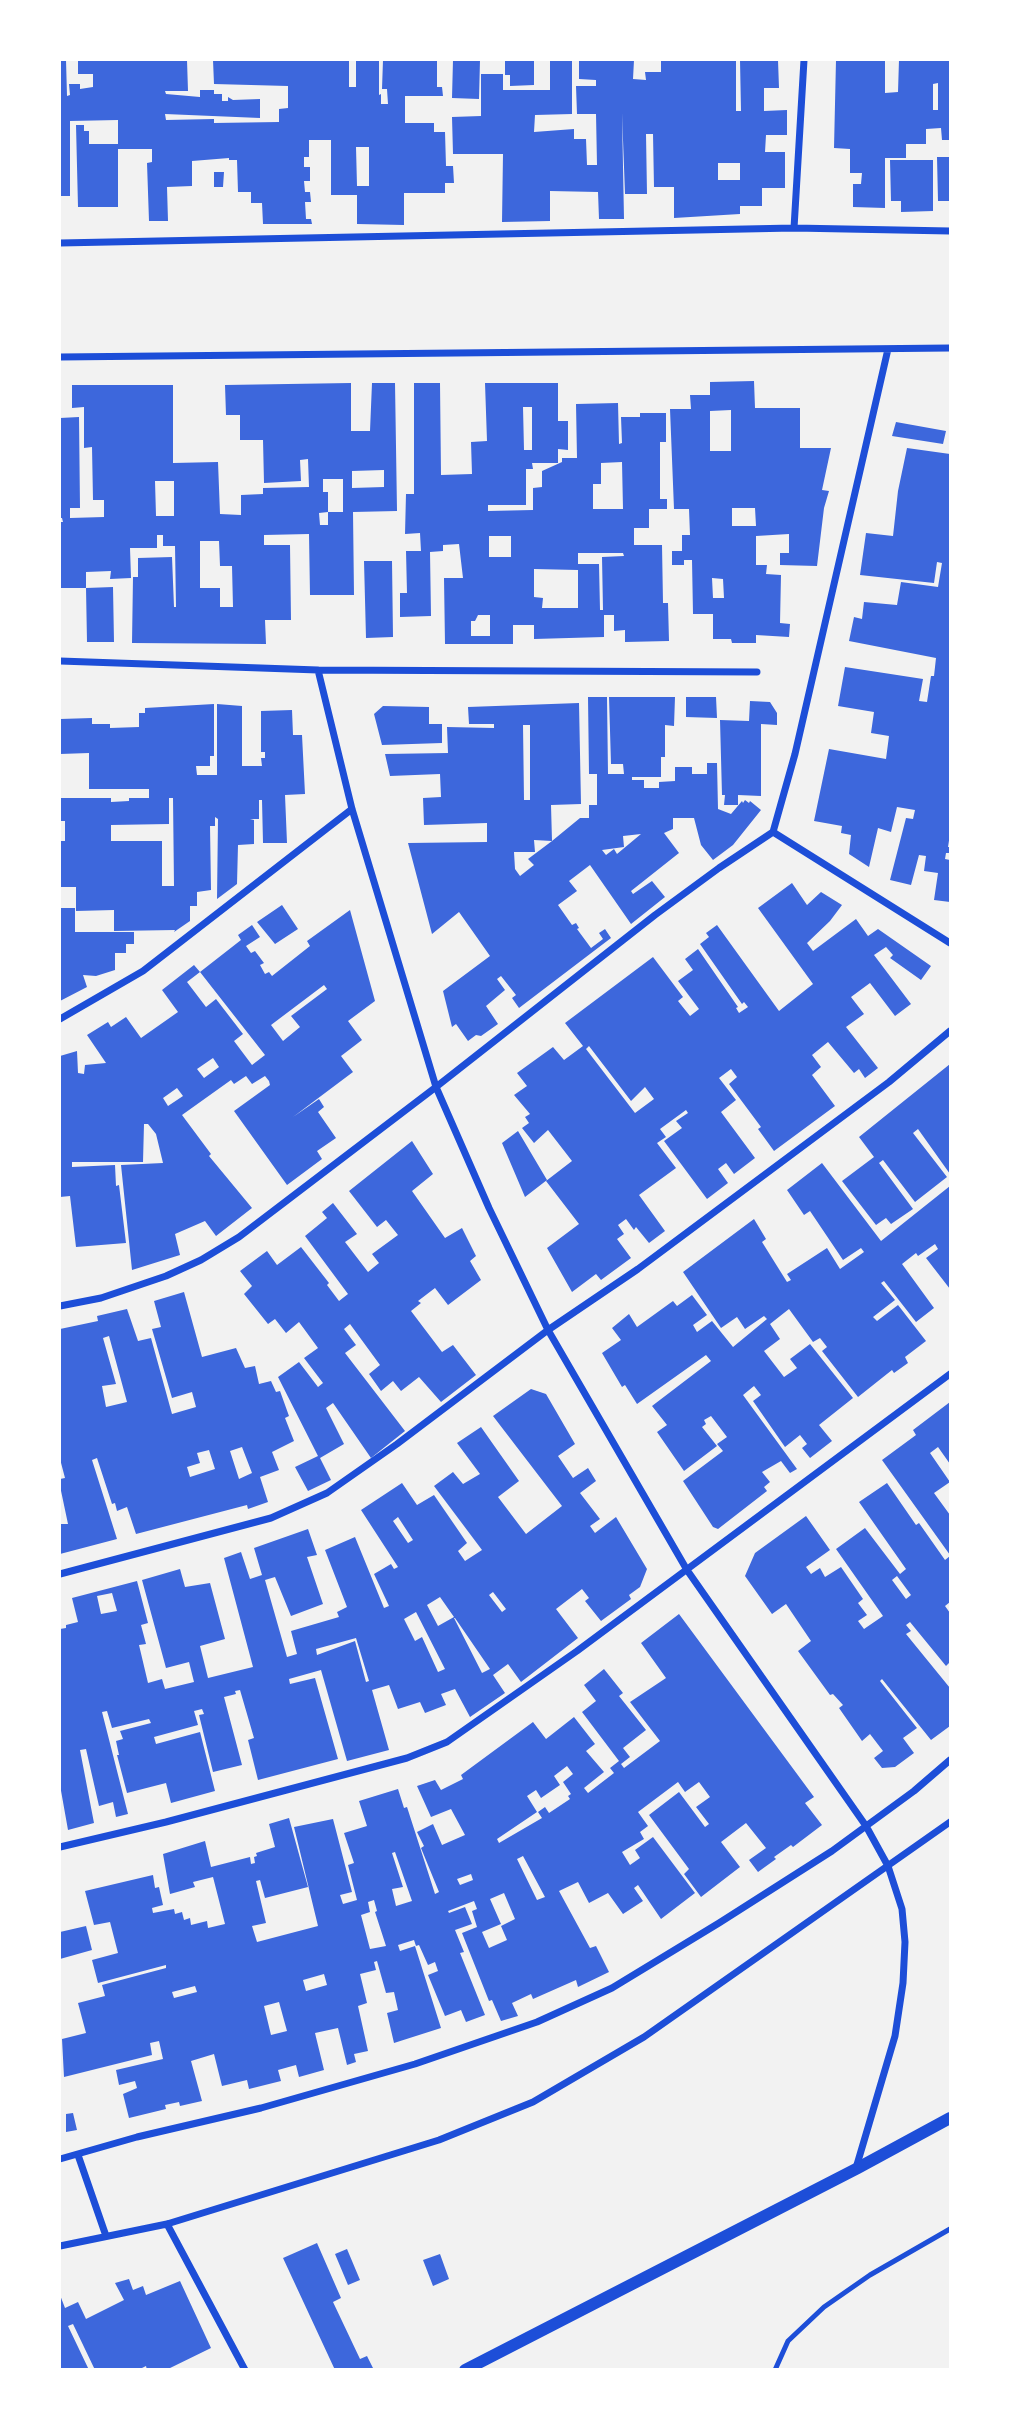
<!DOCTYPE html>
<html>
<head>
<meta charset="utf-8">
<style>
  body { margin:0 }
  #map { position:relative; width:1010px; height:2429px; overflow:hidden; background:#f2f2f2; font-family:"Varela Round",sans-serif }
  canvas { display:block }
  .frame { position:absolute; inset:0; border:61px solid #fff; pointer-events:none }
</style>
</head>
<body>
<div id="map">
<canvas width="1010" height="2429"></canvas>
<div class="frame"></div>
</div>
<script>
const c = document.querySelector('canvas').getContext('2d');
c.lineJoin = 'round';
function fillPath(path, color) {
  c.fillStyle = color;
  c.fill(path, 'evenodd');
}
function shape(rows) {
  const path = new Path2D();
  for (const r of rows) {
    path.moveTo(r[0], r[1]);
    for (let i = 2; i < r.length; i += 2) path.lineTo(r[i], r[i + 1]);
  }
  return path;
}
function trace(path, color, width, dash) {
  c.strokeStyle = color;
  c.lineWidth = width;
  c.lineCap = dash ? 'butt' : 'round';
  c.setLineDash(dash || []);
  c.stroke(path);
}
const building = shape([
  [60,60,66,60,67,96,70,95,69,84,80,84,80,89,93,87,93,74,78,74,78,60,187,60,188,91,165,91,166,94,200,97,200,90,214,90,214,94,222,94,222,101,228,101,228,97,233,100,260,99,260,118,165,114,166,120,214,119,214,123,279,122,279,109,288,108,288,86,214,84,213,60,349,60,349,87,356,87,356,60,379,60,379,95,381,94,381,104,388,104,387,89,382,89,383,60,401,60,401,61,437,60,437,87,442,87,443,96,405,96,405,123,434,123,434,132,445,132,446,166,453,166,454,183,445,183,445,193,404,193,404,225,357,224,357,195,331,195,331,140,309,140,309,157,304,157,304,167,310,167,310,181,304,181,305,192,310,192,311,202,305,202,306,219,311,219,312,224,263,224,262,203,251,203,251,192,238,192,237,160,229,160,229,158,192,161,192,186,167,187,168,221,149,221,147,163,152,162,152,149,118,149,118,207,78,207,76,125,84,125,84,131,89,131,89,144,118,144,118,120,70,121,70,196,60,196],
  [356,147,369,147,369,186,357,186],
  [453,60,480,60,479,99,452,98],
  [505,60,534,60,534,85,510,86,510,75,505,75],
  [550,60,572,60,572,114,535,115,534,132,574,129,574,139,586,139,587,165,597,165,596,114,577,114,576,86,623,86,596,86,596,80,579,79,579,60,634,60,633,79,646,80,645,72,661,72,661,60,736,60,736,111,741,111,740,60,778,60,779,88,764,88,764,111,787,110,787,135,766,135,765,152,785,152,785,188,762,188,762,206,740,206,740,214,674,218,674,187,654,187,653,134,646,134,647,194,625,194,622,113,624,219,599,219,598,192,550,191,550,221,502,222,503,154,453,154,452,117,481,116,481,74,503,74,503,90,550,90],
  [718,163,740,163,740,180,718,180],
  [836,60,885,60,885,93,898,92,899,60,950,60,950,140,942,140,941,128,926,129,926,144,906,144,906,158,885,158,885,208,853,207,853,184,861,184,862,173,850,173,850,149,834,148],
  [938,83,938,110,933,110,933,84],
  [937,157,950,157,950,201,938,201],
  [890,160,933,160,933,211,901,212,901,201,891,201],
  [214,172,224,172,223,187,214,187],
  [754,381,755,408,800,408,800,448,831,448,822,490,829,491,824,508,817,566,780,565,780,553,789,553,789,534,756,536,756,565,767,565,766,574,781,575,780,623,790,624,789,637,756,635,756,643,732,643,731,639,713,639,713,614,693,614,692,560,684,560,684,565,672,565,672,551,682,551,682,535,690,535,689,509,674,509,670,409,691,409,690,395,710,395,710,382],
  [731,410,731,451,710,451,710,411],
  [732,508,755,508,756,526,732,526],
  [712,578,723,579,724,598,713,598],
  [351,383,351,431,370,431,372,383,395,383,397,511,353,512,354,595,310,595,309,534,264,535,264,545,290,545,291,620,265,620,266,644,132,643,133,577,138,577,138,558,172,557,174,607,176,607,175,546,163,546,163,535,157,535,157,548,130,548,131,578,110,579,111,571,86,572,86,588,113,587,114,642,87,642,86,588,60,588,60,522,63,522,62,518,60,518,60,418,79,417,80,508,70,508,70,518,104,517,104,500,93,500,92,447,84,448,84,407,72,408,72,385,173,385,173,463,218,462,220,514,241,515,241,495,263,494,263,488,309,487,308,459,300,460,301,481,264,483,263,440,240,440,240,415,226,415,225,385],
  [384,470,384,487,352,488,352,471],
  [323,479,343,479,343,512,328,512,328,525,320,525,319,513,328,512,328,492,323,492],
  [155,481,174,481,174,516,156,516],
  [200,541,219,541,220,566,232,566,233,607,220,607,220,588,200,588],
  [414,383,440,383,441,475,472,474,471,442,487,441,485,383,558,383,558,421,568,421,568,450,558,449,558,463,532,463,533,469,526,469,526,505,488,505,488,511,533,510,533,488,542,487,542,471,562,462,562,458,577,458,576,404,618,403,619,444,622,443,621,417,640,417,640,413,666,413,666,442,660,442,660,499,667,499,667,509,649,509,649,528,634,528,634,545,662,545,663,603,668,603,669,641,625,642,625,630,614,631,614,615,604,615,604,637,534,639,534,625,513,625,513,644,445,644,444,578,463,578,459,544,443,545,443,551,430,552,431,616,400,617,400,593,407,593,406,551,421,551,420,533,405,534,406,494,414,494],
  [523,407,532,407,532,450,524,450],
  [622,462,623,509,593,509,593,484,601,484,601,463],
  [489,536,511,536,511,557,489,557],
  [578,553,623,553,624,556,602,557,603,610,600,610,599,564,578,564],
  [534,569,578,570,578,608,542,608,543,598,534,597],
  [478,615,490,615,490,636,471,636,471,621,475,621],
  [896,422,946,431,943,444,892,436],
  [907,448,950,454,950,834,948,847,950,847,950,853,946,853,945,859,950,860,950,902,934,900,938,873,924,871,926,856,919,855,911,885,890,880,906,818,913,819,915,810,897,807,891,832,878,828,869,867,849,854,851,835,841,833,842,826,814,821,829,749,886,759,889,736,871,733,874,712,838,706,845,667,923,679,919,701,927,702,931,676,934,676,936,658,849,641,854,617,862,619,864,602,897,605,901,582,938,587,942,563,937,562,934,583,860,575,866,533,893,536,898,491],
  [364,561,392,561,393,637,366,638],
  [588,697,607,697,608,774,624,774,623,764,611,764,609,697,675,697,674,726,665,725,665,757,661,757,661,777,632,777,632,780,644,780,644,788,659,788,659,782,675,781,675,767,692,767,692,774,707,774,707,763,717,763,718,809,731,814,742,801,743,803,745,800,749,803,750,801,761,810,733,845,713,860,701,845,694,818,673,818,673,829,664,833,679,853,631,891,633,894,652,881,665,897,631,924,590,865,569,881,577,891,558,905,572,925,576,923,579,928,577,929,591,948,603,939,599,933,605,929,611,938,519,1008,512,998,516,995,501,976,497,979,505,990,486,1006,498,1024,481,1036,476,1035,468,1041,456,1024,452,1027,443,991,490,956,459,912,432,934,408,843,487,842,487,823,424,825,423,798,441,797,440,774,390,776,385,754,448,753,447,727,494,728,494,724,469,724,468,707,579,703,581,804,551,805,552,841,534,840,535,852,514,852,515,869,520,876,534,865,528,859,552,841,580,818,589,818,589,805,597,805,597,774,589,774],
  [523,725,530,725,530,800,524,800],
  [641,834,617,854,614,849,606,855,602,850,624,847,623,836],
  [686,697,716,697,717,718,686,717],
  [750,701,770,702,777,713,777,725,761,724,761,796,738,795,738,805,724,805,725,795,722,795,720,720,749,721],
  [214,704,214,756,210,756,210,766,196,766,197,775,217,775,217,704,242,706,242,766,262,766,261,758,265,758,265,752,261,752,261,711,292,710,293,735,302,735,305,794,285,795,287,843,263,843,262,800,259,800,259,819,250,819,254,820,254,844,238,845,237,884,217,899,218,819,215,817,215,826,210,826,211,890,197,892,197,906,190,906,190,921,174,932,175,930,114,931,114,910,76,911,76,887,60,887,60,841,65,841,65,821,60,821,60,798,111,798,111,802,129,801,129,798,149,798,149,789,89,789,89,753,60,754,60,719,92,718,92,724,110,724,110,728,139,727,139,713,145,713,145,708],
  [169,798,173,798,174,886,162,886,162,841,111,841,111,825,169,824],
  [383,706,429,707,429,724,442,724,442,743,382,745,374,714],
  [792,883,807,905,821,892,842,905,830,921,807,943,813,951,856,919,868,936,878,929,931,966,921,980,890,958,893,955,886,947,874,955,911,1004,895,1016,870,983,851,997,864,1014,846,1027,878,1068,865,1078,859,1069,854,1073,828,1042,812,1055,821,1067,812,1075,835,1106,774,1151,758,1129,761,1127,729,1084,737,1077,731,1069,719,1078,736,1100,721,1112,755,1158,734,1174,726,1163,718,1169,728,1183,707,1199,664,1141,682,1128,676,1121,688,1113,686,1110,660,1129,666,1137,657,1143,676,1168,639,1195,665,1231,649,1243,636,1227,634,1230,626,1219,618,1225,624,1234,617,1239,631,1258,601,1280,596,1274,572,1292,547,1248,579,1224,546,1181,572,1161,548,1130,534,1143,522,1128,529,1123,525,1117,530,1114,514,1095,527,1086,517,1073,553,1047,564,1060,583,1046,565,1023,653,957,683,997,678,1001,690,1016,699,1009,678,981,693,970,685,959,698,949,738,1007,736,1008,739,1013,748,1007,744,1002,742,1004,700,944,709,937,706,933,717,925,779,1011,813,984,758,908],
  [589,1046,631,1101,645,1087,654,1099,635,1113,586,1049],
  [282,905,298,929,275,944,257,922],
  [60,908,75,908,75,932,134,932,134,944,126,944,126,953,115,953,115,970,96,976,83,975,87,987,60,1001],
  [350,910,375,1001,348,1021,362,1040,341,1056,353,1072,293,1117,319,1099,324,1107,318,1112,336,1138,317,1151,322,1159,287,1185,234,1111,270,1085,269,1081,265,1076,252,1084,246,1076,234,1084,231,1080,182,1115,211,1154,209,1156,252,1208,216,1236,205,1221,175,1234,180,1255,132,1270,121,1165,163,1163,156,1134,148,1124,144,1124,143,1162,72,1162,72,1167,115,1165,116,1186,119,1185,126,1243,76,1247,70,1196,60,1197,60,1056,77,1051,78,1073,84,1074,85,1065,106,1063,87,1035,108,1022,111,1027,126,1017,141,1038,178,1012,162,990,194,965,200,972,241,940,238,935,252,925,260,937,246,946,251,953,255,951,264,963,260,965,265,974,269,972,272,976,310,946,307,941],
  [200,972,265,1055,252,1065,234,1041,243,1034,216,999,206,1007,187,982],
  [324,985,327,989,291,1016,300,1027,283,1041,271,1025],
  [213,1058,219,1067,204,1078,197,1069],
  [177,1088,183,1096,168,1106,163,1098],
  [950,1064,950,1174,918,1129,913,1133,947,1177,915,1202,883,1160,879,1163,913,1209,891,1224,886,1218,876,1225,842,1181,874,1157,859,1137],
  [518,1131,547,1180,525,1197,502,1143],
  [412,1141,433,1174,412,1191,445,1238,462,1228,476,1256,470,1261,481,1280,448,1305,435,1288,418,1301,421,1303,411,1311,442,1352,453,1345,476,1375,441,1402,419,1377,401,1391,393,1381,381,1391,369,1374,380,1365,350,1324,344,1329,356,1345,345,1353,405,1431,371,1458,333,1403,326,1408,344,1444,320,1458,331,1480,308,1491,295,1467,318,1456,278,1377,299,1362,318,1387,323,1383,304,1358,318,1348,299,1322,286,1333,275,1319,268,1324,244,1294,252,1286,240,1271,267,1251,277,1265,301,1247,329,1283,327,1285,339,1301,348,1294,305,1236,327,1218,322,1212,333,1203,357,1234,345,1242,368,1272,379,1263,372,1254,398,1235,386,1220,377,1227,349,1191],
  [822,1163,881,1241,950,1186,950,1289,926,1258,938,1249,935,1244,918,1256,916,1253,902,1264,934,1308,916,1322,884,1281,881,1283,895,1300,873,1317,877,1321,898,1305,926,1341,905,1357,908,1363,894,1373,892,1370,858,1397,822,1351,827,1347,820,1338,813,1342,789,1309,770,1324,780,1339,764,1351,784,1377,797,1368,790,1359,810,1344,853,1398,819,1425,832,1441,810,1458,802,1448,807,1444,800,1435,785,1447,753,1401,761,1395,754,1386,743,1395,797,1469,790,1473,781,1461,762,1472,770,1482,764,1487,767,1491,718,1529,713,1527,683,1481,723,1451,717,1444,727,1437,711,1416,704,1420,706,1424,702,1427,717,1446,684,1471,657,1432,667,1425,652,1406,711,1361,706,1355,637,1404,625,1385,622,1387,602,1353,621,1340,612,1328,629,1314,637,1327,673,1301,677,1306,692,1295,707,1315,693,1325,697,1332,712,1321,733,1347,767,1319,764,1316,745,1329,737,1317,721,1328,683,1272,754,1219,766,1239,762,1242,787,1282,791,1280,787,1274,827,1248,840,1269,864,1252,861,1248,843,1260,810,1211,804,1215,787,1190],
  [184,1292,202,1357,236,1348,245,1368,255,1366,259,1384,271,1381,276,1392,280,1391,289,1416,285,1418,294,1441,272,1452,279,1470,260,1477,268,1502,248,1509,247,1505,136,1534,127,1507,117,1511,115,1503,112,1504,97,1458,92,1460,117,1539,60,1554,60,1524,68,1524,60,1486,60,1479,65,1478,60,1459,60,1329,98,1321,97,1316,127,1309,138,1341,151,1338,172,1414,196,1407,192,1392,172,1398,152,1329,161,1327,154,1301],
  [109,1336,127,1402,106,1407,102,1386,116,1384,103,1338],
  [242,1447,252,1473,239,1479,230,1451],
  [209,1450,215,1469,190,1477,187,1467,200,1463,197,1453],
  [531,1389,546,1394,575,1444,558,1456,573,1478,588,1468,596,1481,580,1493,600,1519,590,1526,595,1533,616,1517,647,1569,640,1587,629,1595,631,1599,601,1621,585,1601,589,1598,582,1589,556,1609,578,1638,521,1682,508,1664,493,1675,505,1693,470,1717,455,1689,441,1694,446,1705,425,1713,420,1702,398,1709,389,1685,372,1690,389,1750,347,1761,321,1670,289,1679,290,1684,315,1678,338,1759,258,1780,248,1740,254,1738,240,1690,235,1691,236,1694,224,1697,242,1765,213,1772,199,1715,204,1714,202,1709,194,1711,198,1725,154,1737,156,1744,200,1732,215,1791,171,1803,166,1783,127,1793,117,1755,119,1755,116,1741,123,1739,120,1731,151,1723,149,1719,112,1728,107,1711,102,1712,128,1814,116,1817,113,1802,99,1806,86,1749,80,1750,94,1823,68,1830,60,1785,60,1629,66,1628,66,1625,78,1622,72,1598,137,1581,148,1623,141,1625,146,1644,139,1645,148,1683,162,1679,165,1689,194,1682,189,1662,166,1668,142,1580,180,1569,185,1587,210,1583,225,1639,200,1646,208,1678,253,1667,224,1558,241,1552,250,1579,262,1575,254,1548,308,1529,317,1555,307,1557,323,1604,291,1616,275,1577,265,1580,287,1657,297,1654,291,1631,339,1617,337,1612,347,1607,325,1550,355,1537,384,1608,389,1606,374,1574,391,1564,394,1569,398,1567,361,1510,402,1483,417,1505,434,1495,467,1543,458,1551,465,1561,482,1550,434,1486,453,1472,463,1484,480,1474,457,1443,481,1427,519,1481,498,1497,526,1534,562,1506,493,1416],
  [398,1517,413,1540,408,1543,393,1521],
  [493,1592,506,1609,502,1612,489,1595],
  [112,1593,117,1611,101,1614,97,1596],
  [440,1597,454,1617,438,1626,427,1605],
  [416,1612,445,1669,438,1672,422,1637,415,1641,404,1619],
  [454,1618,455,1618,490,1669,482,1673],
  [356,1638,369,1681,366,1682,355,1641,317,1655,316,1649],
  [950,1402,950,1464,938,1447,930,1453,950,1482,934,1493,950,1515,950,1555,882,1460,916,1435,913,1430],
  [887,1483,916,1525,919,1523,945,1560,950,1556,950,1602,945,1606,950,1613,950,1662,946,1666,910,1622,906,1625,911,1631,906,1634,950,1688,950,1726,931,1740,882,1679,880,1681,917,1728,903,1738,914,1753,895,1767,882,1768,874,1758,883,1751,870,1734,862,1741,839,1708,843,1705,833,1694,830,1695,798,1651,811,1641,786,1604,772,1614,745,1576,755,1553,806,1516,830,1550,806,1567,811,1574,820,1568,825,1577,841,1567,863,1599,858,1603,867,1615,858,1621,864,1629,883,1616,836,1549,865,1528,900,1574,906,1569,859,1502],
  [897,1576,911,1595,906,1599,892,1580],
  [679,1614,814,1797,805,1803,822,1825,793,1847,791,1845,774,1857,776,1859,758,1872,749,1860,766,1848,746,1823,721,1842,740,1867,701,1897,684,1874,689,1869,649,1815,679,1792,705,1827,709,1824,696,1807,710,1797,699,1782,685,1792,678,1782,638,1812,648,1826,640,1832,644,1839,622,1852,630,1865,640,1858,635,1850,653,1837,695,1893,661,1919,638,1885,634,1888,643,1901,623,1914,608,1893,589,1903,578,1882,559,1891,590,1948,596,1946,609,1972,578,1987,576,1980,533,1999,531,1994,512,2003,518,2016,501,2021,492,2000,489,2001,462,1933,477,1927,472,1911,477,1909,474,1901,448,1911,449,1913,465,1907,472,1924,455,1930,464,1952,460,1953,485,2015,466,2022,461,2010,445,2016,428,1975,438,1971,435,1962,428,1965,419,1945,416,1946,414,1940,398,1945,400,1951,415,1946,441,2028,394,2043,387,2013,398,2010,394,1992,386,1993,377,1961,374,1962,376,1970,360,1974,367,2003,358,2006,368,2051,354,2054,356,2062,347,2065,338,2028,315,2033,324,2070,299,2077,296,2065,278,2070,281,2081,249,2089,247,2080,222,2086,214,2054,191,2061,202,2101,180,2106,179,2102,165,2105,166,2109,129,2118,123,2094,137,2088,135,2081,119,2085,116,2070,163,2059,159,2041,150,2043,152,2055,64,2077,62,2039,86,2033,78,2003,105,1996,102,1985,166,1968,166,1965,98,1983,92,1960,118,1953,110,1922,94,1925,85,1891,153,1875,155,1888,159,1887,163,1905,152,1908,153,1913,174,1909,175,1914,182,1912,184,1920,190,1918,191,1925,207,1921,208,1928,225,1924,213,1877,193,1882,195,1887,170,1894,163,1854,205,1841,211,1867,250,1857,251,1864,255,1863,254,1857,257,1856,256,1853,275,1847,269,1824,289,1818,308,1887,265,1898,260,1880,256,1881,266,1923,252,1926,257,1942,318,1926,294,1827,333,1819,352,1892,340,1895,343,1904,357,1900,348,1865,354,1863,344,1833,367,1826,359,1801,398,1789,404,1808,407,1807,435,1894,439,1892,421,1848,424,1846,417,1832,433,1824,442,1845,465,1835,451,1809,431,1817,417,1786,435,1780,441,1790,463,1779,461,1775,533,1722,546,1739,574,1717,595,1744,586,1751,604,1772,584,1788,588,1793,614,1773,610,1768,619,1761,582,1712,596,1701,584,1685,604,1669,623,1693,619,1696,646,1730,623,1748,630,1757,621,1764,624,1768,660,1741,630,1702,666,1678,641,1643],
  [567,1766,573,1774,563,1782,571,1794,568,1796,570,1799,549,1813,545,1807,538,1812,542,1818,499,1843,497,1839,537,1812,527,1796,536,1790,541,1798,560,1785,554,1776],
  [395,1852,412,1901,396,1906,392,1889,403,1887,392,1853],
  [523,1856,545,1897,537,1900,517,1859],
  [471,1874,473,1880,460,1885,457,1879],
  [504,1893,515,1919,501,1926,507,1940,489,1948,482,1932,501,1924,490,1899],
  [374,1900,377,1911,375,1912,386,1946,370,1949,361,1915,370,1912,368,1902],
  [324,1974,327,1985,306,1991,303,1980],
  [195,1986,197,1992,174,1998,172,1992],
  [279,2002,287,2031,271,2035,264,2006],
  [86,1926,92,1950,60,1959,60,1932],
  [73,2113,77,2130,66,2132,66,2114],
  [317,2243,341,2298,333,2302,360,2359,367,2356,374,2370,335,2370,283,2258],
  [347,2249,360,2280,348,2285,335,2254],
  [440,2254,449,2279,433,2286,423,2260],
  [129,2279,133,2290,143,2286,146,2295,180,2281,211,2348,166,2370,147,2370,146,2366,138,2370,95,2370,73,2324,68,2326,89,2370,60,2370,60,2295,65,2308,78,2302,86,2319,124,2300,115,2283]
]);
const service = shape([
  [775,2370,788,2341,824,2307,870,2275,950,2229]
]);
const minor = shape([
  [794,228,804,60],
  [60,243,794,228,950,231],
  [60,357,950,348],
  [60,661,318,670,757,672],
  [318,670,352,809,436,1087,489,1208,548,1330,687,1570,866,1826,888,1866,902,1909,905,1942,903,1983,895,2036,856,2168],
  [773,832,950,943],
  [60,1019,143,971,352,809],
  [60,1306,101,1298,166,1276,201,1260,239,1237,436,1087,655,915,719,868,773,832,795,754,888,349],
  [60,1574,271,1518,327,1493,397,1444,548,1330,638,1269,889,1082,950,1031],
  [60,1847,166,1822,407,1758,447,1742,577,1651,950,1374],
  [78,2155,106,2236],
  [60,2159,137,2137,261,2108,415,2064,537,2022,612,1988,719,1923,832,1851,914,1791,950,1760],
  [167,2224,245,2370],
  [60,2246,167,2224,439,2140,533,2102,644,2037,950,1822]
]);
const tertiary = shape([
  [465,2370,856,2169,950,2118]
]);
fillPath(building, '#3d67dc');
trace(service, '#1d4ed8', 5);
trace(minor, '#1d4ed8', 7);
trace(tertiary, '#1d4ed8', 12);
</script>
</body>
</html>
